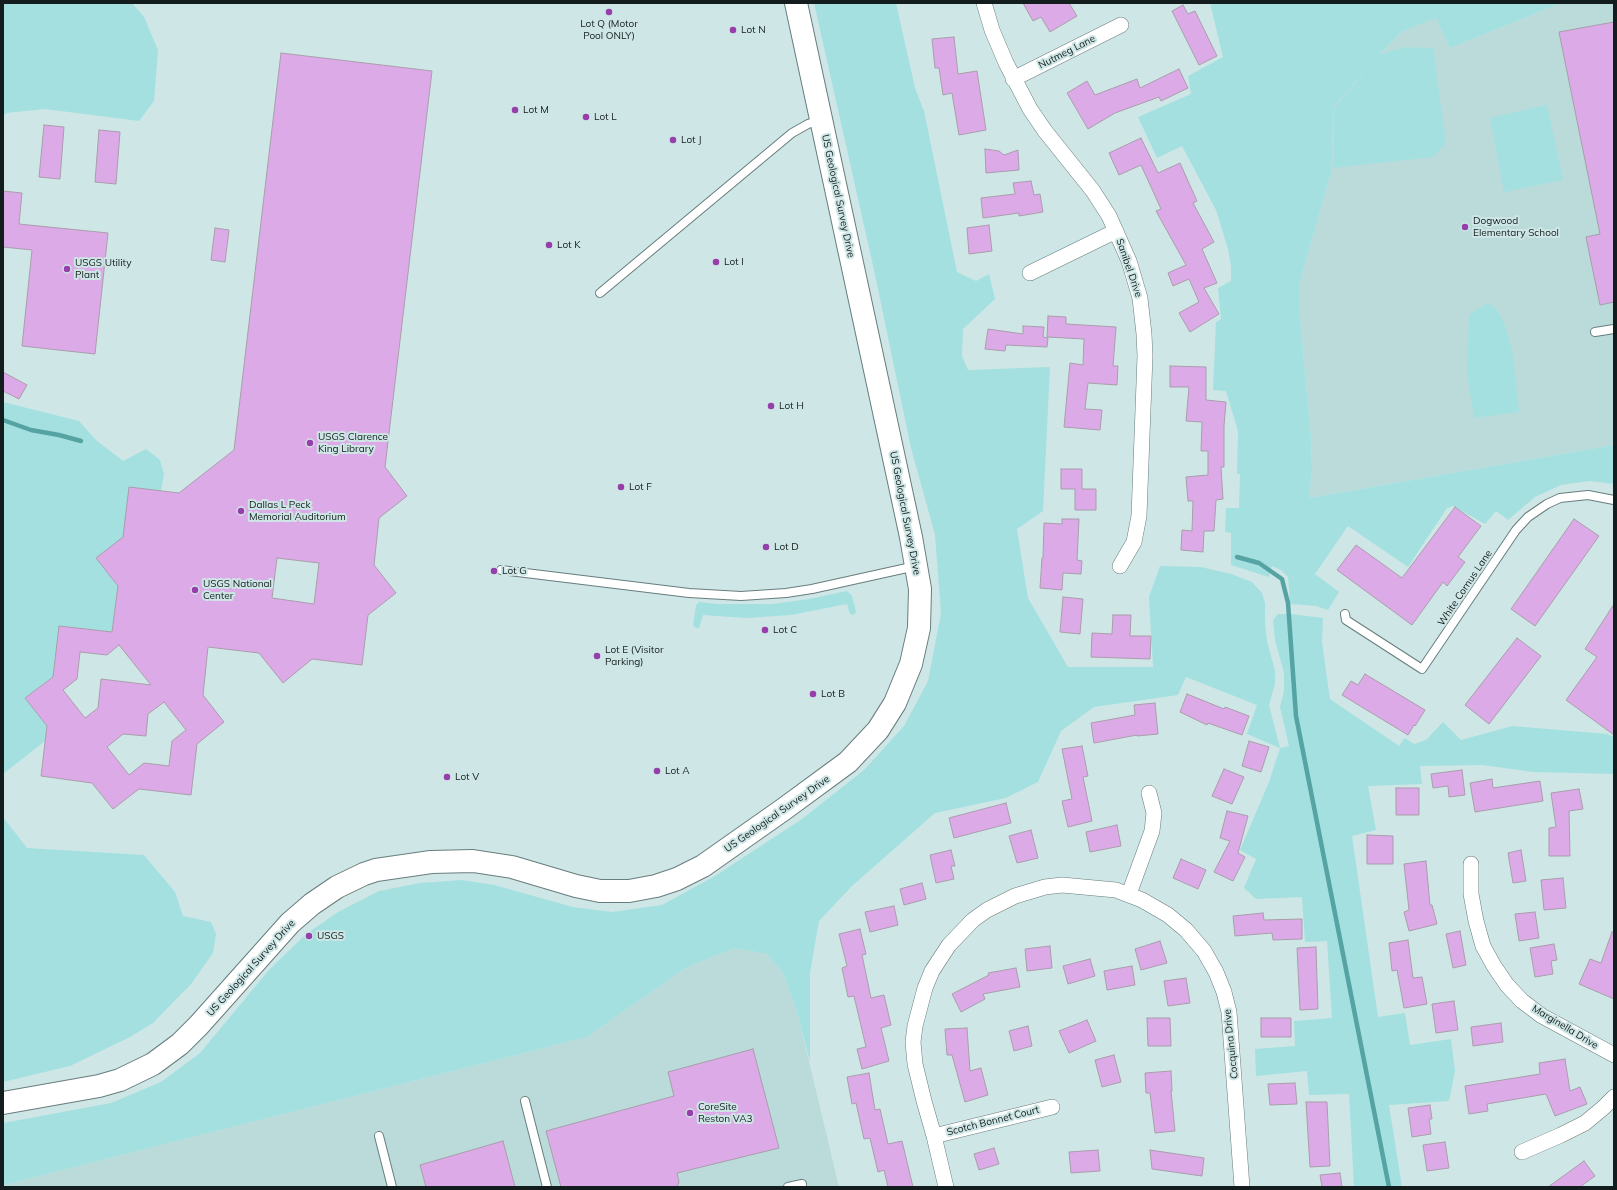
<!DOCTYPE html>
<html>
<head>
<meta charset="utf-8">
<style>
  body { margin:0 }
  #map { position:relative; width:1617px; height:1190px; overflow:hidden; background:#cfe6e6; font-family:Mulish,sans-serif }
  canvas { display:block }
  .frame { position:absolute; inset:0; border:4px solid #141d1d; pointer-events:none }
</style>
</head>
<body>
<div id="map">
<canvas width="1617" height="1190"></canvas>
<div class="frame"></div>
</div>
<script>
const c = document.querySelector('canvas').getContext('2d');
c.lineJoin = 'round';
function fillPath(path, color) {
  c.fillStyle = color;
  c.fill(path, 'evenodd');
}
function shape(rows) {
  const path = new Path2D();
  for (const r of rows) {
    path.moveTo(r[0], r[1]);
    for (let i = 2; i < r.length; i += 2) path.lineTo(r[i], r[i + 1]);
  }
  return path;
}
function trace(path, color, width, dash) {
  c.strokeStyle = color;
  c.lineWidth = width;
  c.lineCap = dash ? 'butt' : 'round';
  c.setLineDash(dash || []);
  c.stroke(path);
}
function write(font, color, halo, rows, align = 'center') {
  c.font = font + ' Mulish,sans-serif';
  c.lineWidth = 4;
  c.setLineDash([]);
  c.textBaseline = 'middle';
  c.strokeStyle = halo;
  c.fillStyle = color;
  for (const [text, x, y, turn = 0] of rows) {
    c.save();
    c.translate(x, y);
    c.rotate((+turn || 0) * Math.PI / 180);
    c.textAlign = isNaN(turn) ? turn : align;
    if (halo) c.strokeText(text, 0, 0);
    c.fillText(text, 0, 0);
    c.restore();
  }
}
const built = shape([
  [1561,3,1614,3,1614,445,1309,498,1312,469,1311,438,1300,318,1299,285,1332,169,1333,108,1379,55,1401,32,1436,17,1450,48],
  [735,948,767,954,783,973,797,1011,839,1187,3,1187,3,1185,587,1037,687,967]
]);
const green = shape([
  [3,3,132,3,144,17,158,50,154,101,139,121,45,109,6,113,3,116],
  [814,3,896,3,915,88,924,111,957,272,976,281,989,274,995,299,963,329,962,356,968,370,1050,367,1043,511,1017,529,1028,598,1068,667,1153,667,1149,597,1160,566,1201,567,1231,574,1252,582,1262,593,1265,603,1265,622,1267,641,1275,671,1275,684,1269,705,1280,748,1289,746,1280,707,1284,691,1284,673,1275,640,1273,620,1278,614,1291,614,1323,618,1322,642,1330,699,1399,746,1405,738,1414,744,1426,740,1443,722,1461,740,1512,726,1607,734,1614,737,1614,774,1533,772,1483,765,1420,766,1422,784,1368,786,1376,830,1352,836,1378,1017,1405,1013,1410,1045,1451,1039,1455,1071,1449,1101,1389,1105,1402,1187,1354,1187,1349,1094,1309,1095,1307,1071,1256,1076,1255,1049,1295,1046,1294,1021,1332,1018,1327,941,1305,942,1302,897,1256,899,1244,888,1256,859,1240,850,1269,782,1280,748,1247,734,1257,705,1186,677,1178,695,1094,707,1061,731,1038,782,1006,798,935,813,852,886,819,921,810,973,810,1062,797,1011,783,973,767,954,735,948,687,967,587,1037,3,1185,3,1123,111,1103,161,1082,200,1053,269,970,305,935,338,912,379,891,420,883,462,880,494,885,573,907,612,912,662,905,715,876,802,819,864,770,904,726,928,681,941,613,935,535,911,448,874,270],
  [1210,3,1561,3,1450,48,1436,18,1401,32,1379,55,1333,108,1332,169,1299,285,1300,318,1311,438,1312,469,1309,498,1614,445,1614,484,1589,481,1561,485,1535,497,1508,520,1496,511,1485,524,1453,506,1447,508,1408,567,1348,526,1315,574,1339,592,1328,610,1316,606,1290,604,1288,577,1281,570,1272,566,1269,577,1231,565,1231,533,1225,532,1226,508,1239,508,1240,474,1237,474,1238,431,1226,391,1213,390,1216,322,1221,319,1218,288,1231,281,1231,266,1228,249,1216,210,1182,146,1157,158,1138,117,1191,94,1188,76,1223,57],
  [1404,47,1433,48,1446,143,1433,157,1333,168,1334,109,1379,55],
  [1547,105,1563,180,1504,192,1490,118],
  [1488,303,1497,310,1505,326,1512,350,1519,412,1474,418,1467,373,1469,315],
  [3,402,79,421,96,440,123,461,146,449,160,460,164,474,161,491,123,537,96,558,118,586,112,632,59,626,53,677,25,698,47,726,45,741,3,774],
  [847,591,852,596,856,612,854,615,850,614,847,604,791,615,746,618,703,615,699,628,696,628,693,625,696,605,699,602,718,604,772,604,809,599],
  [3,817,27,848,144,855,175,892,183,916,211,922,216,934,213,953,191,984,153,1023,130,1037,70,1066,3,1082]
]);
const stream = shape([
  [3,420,31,430,59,435,81,441],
  [1237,557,1259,563,1282,579,1288,603,1296,716,1389,1187]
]);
const building = shape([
  [1023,3,1069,3,1077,16,1050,32,1041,17,1033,21,1023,3],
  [1183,5,1188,14,1195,11,1217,56,1199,65,1172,11,1183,5],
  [1614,22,1614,302,1600,305,1586,237,1600,234,1559,32,1614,22],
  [954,37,958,74,977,71,986,130,959,135,952,93,943,95,939,68,935,68,932,39,954,37],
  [281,53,432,71,385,467,407,496,379,518,374,565,396,593,368,615,362,665,312,659,283,683,259,653,208,647,203,695,224,722,197,744,191,795,139,789,113,809,92,783,41,776,47,726,25,698,53,677,59,626,112,632,118,586,96,558,123,537,129,487,179,493,234,450,281,53],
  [277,558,319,563,314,604,272,598,277,558],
  [119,645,151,685,101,679,98,708,85,718,63,690,77,679,80,652,107,655,119,645],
  [164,702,186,730,172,741,169,766,144,763,129,775,107,747,123,734,146,736,148,714,164,702],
  [1179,69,1188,88,1161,101,1159,97,1115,113,1088,129,1067,93,1087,81,1095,95,1137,79,1140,88,1179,69],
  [44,125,64,127,60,179,39,177,44,125],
  [99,130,120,132,116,184,95,182,99,130],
  [1141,138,1158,173,1180,163,1197,201,1193,203,1214,242,1202,249,1217,283,1204,288,1219,314,1190,332,1179,313,1199,302,1189,279,1173,286,1168,273,1186,265,1156,211,1161,209,1141,165,1119,175,1109,153,1141,138],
  [985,149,999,151,1004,155,1018,150,1019,170,986,173,985,149],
  [1031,181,1034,195,1040,194,1043,212,1019,216,1019,213,983,218,981,198,1015,194,1013,183,1031,181],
  [3,191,22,193,19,224,108,233,95,354,22,346,32,250,3,247,3,191],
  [989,225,992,251,969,254,967,228,989,225],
  [215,228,229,230,225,262,211,260,215,228],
  [1048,316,1066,317,1066,324,1116,327,1113,366,1118,366,1117,385,1088,383,1085,409,1102,410,1100,430,1064,427,1070,363,1083,365,1084,339,1047,337,1048,316],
  [1023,326,1044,327,1043,337,1048,338,1047,347,1006,345,1005,351,985,349,988,329,1023,334,1023,326],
  [1170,366,1206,367,1206,400,1226,402,1224,426,1224,467,1221,467,1223,499,1216,500,1214,531,1204,531,1203,552,1181,550,1182,530,1192,531,1193,501,1188,501,1186,477,1208,475,1208,451,1201,451,1202,422,1186,421,1189,387,1170,387,1170,366],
  [3,372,27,385,19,399,3,391,3,372],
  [1061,469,1082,469,1082,489,1096,489,1096,510,1075,510,1075,489,1061,489,1061,469],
  [1455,507,1481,526,1458,557,1465,562,1447,586,1443,582,1412,625,1337,570,1356,545,1402,578,1455,507],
  [1062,519,1079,519,1077,560,1082,561,1081,574,1063,573,1062,590,1040,588,1042,558,1043,558,1044,523,1062,524,1062,519],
  [1574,519,1599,536,1535,626,1511,609,1574,519],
  [1063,597,1083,599,1080,634,1060,632,1063,597],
  [1614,604,1614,735,1566,700,1597,657,1585,649,1614,604],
  [1113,615,1131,615,1130,636,1151,636,1150,659,1091,657,1092,633,1112,634,1113,615],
  [1517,638,1541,656,1489,724,1465,705,1517,638],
  [1365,674,1425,710,1415,726,1414,725,1408,735,1342,695,1351,681,1358,685,1365,674],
  [1187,694,1224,709,1225,707,1249,716,1242,735,1208,723,1207,725,1180,712,1187,694],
  [1155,703,1158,734,1137,736,1137,735,1094,743,1091,723,1135,715,1134,705,1155,703],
  [1249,741,1269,747,1261,772,1242,766,1249,741],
  [1082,746,1088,776,1083,777,1092,821,1068,827,1062,801,1072,799,1062,749,1082,746],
  [1224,769,1244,777,1232,804,1212,796,1224,769],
  [1462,770,1465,795,1449,797,1448,786,1433,788,1431,774,1462,770],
  [1492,779,1493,788,1540,781,1543,801,1475,812,1470,783,1492,779],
  [1396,788,1419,788,1419,815,1396,815,1396,788],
  [1579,789,1583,809,1569,811,1570,856,1549,856,1549,828,1556,827,1551,793,1579,789],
  [1006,803,1011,823,954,838,949,818,1006,803],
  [1227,811,1248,816,1238,853,1245,857,1233,881,1214,872,1230,841,1220,838,1227,811],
  [1117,825,1121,846,1090,852,1086,832,1117,825],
  [1031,830,1038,858,1017,863,1009,836,1031,830],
  [1367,835,1393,836,1393,864,1367,864,1367,835],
  [951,850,955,866,951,866,954,879,936,883,930,855,951,850],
  [1521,850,1526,881,1513,883,1508,853,1521,850],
  [1181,859,1206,870,1198,889,1173,878,1181,859],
  [1426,861,1430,905,1432,905,1437,924,1409,931,1404,912,1409,910,1404,864,1426,861],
  [1563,878,1566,908,1544,910,1541,880,1563,878],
  [922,883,926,899,904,905,900,889,922,883],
  [894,906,898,925,870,932,865,912,894,906],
  [1535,912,1539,938,1519,941,1515,914,1535,912],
  [1263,913,1264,920,1302,919,1302,939,1273,940,1272,933,1235,936,1233,916,1263,913],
  [860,929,866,954,862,955,871,998,884,995,891,1025,881,1028,889,1061,862,1069,857,1049,866,1047,854,996,848,997,842,968,847,966,839,934,860,929],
  [1460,931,1466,965,1453,968,1446,934,1460,931],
  [1612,932,1614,932,1614,999,1579,984,1590,959,1601,963,1612,932],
  [1408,940,1413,978,1422,977,1427,1004,1404,1008,1397,970,1392,971,1389,943,1408,940],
  [1160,941,1167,963,1141,970,1135,949,1160,941],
  [1554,944,1557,960,1551,961,1553,974,1535,977,1530,948,1554,944],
  [1050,946,1052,968,1027,971,1025,949,1050,946],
  [1316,947,1318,1009,1300,1010,1297,948,1316,947],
  [1090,959,1095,976,1068,984,1063,966,1090,959],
  [1132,966,1135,985,1107,990,1104,971,1132,966],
  [1016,968,1020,987,983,994,985,999,961,1012,952,994,989,975,988,973,1016,968],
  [1186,978,1190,1003,1168,1006,1164,981,1186,978],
  [1454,1001,1458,1030,1436,1033,1432,1004,1454,1001],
  [1147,1018,1170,1018,1171,1046,1148,1046,1147,1018],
  [1261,1018,1291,1018,1291,1037,1261,1037,1261,1018],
  [1087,1020,1096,1041,1069,1053,1059,1031,1087,1020],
  [1501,1023,1503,1042,1473,1046,1471,1027,1501,1023],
  [1028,1026,1032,1046,1014,1051,1009,1031,1028,1026],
  [967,1028,970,1071,981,1068,988,1095,965,1102,952,1055,947,1055,945,1029,967,1028],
  [753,1049,779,1148,677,1173,679,1182,677,1187,561,1187,546,1131,674,1096,668,1072,753,1049],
  [1114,1055,1121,1082,1102,1087,1095,1060,1114,1055],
  [1565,1059,1570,1091,1580,1087,1587,1104,1555,1116,1546,1094,1487,1104,1488,1111,1469,1114,1465,1086,1540,1074,1539,1063,1565,1059],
  [1171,1071,1172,1091,1171,1091,1175,1131,1155,1133,1150,1093,1146,1093,1145,1073,1171,1071],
  [869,1073,875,1110,880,1109,888,1144,902,1141,913,1187,888,1187,884,1170,878,1172,870,1138,864,1139,856,1103,852,1104,847,1077,869,1073],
  [1295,1083,1297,1104,1270,1105,1268,1084,1295,1083],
  [1306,1102,1327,1102,1330,1166,1310,1167,1306,1102],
  [1430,1105,1432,1119,1429,1119,1431,1134,1412,1137,1408,1108,1430,1105],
  [503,1141,515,1187,426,1187,420,1165,503,1141],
  [1445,1142,1449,1168,1427,1171,1423,1145,1445,1142],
  [994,1148,999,1164,979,1170,974,1154,994,1148],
  [1098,1150,1100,1171,1071,1173,1069,1152,1098,1150],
  [1150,1150,1204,1158,1202,1176,1152,1169,1150,1150],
  [1584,1161,1595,1176,1580,1187,1548,1187,1584,1161],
  [1340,1173,1342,1187,1322,1187,1320,1175,1340,1173]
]);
const lane = shape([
  [600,293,792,133,808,124,820,120],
  [1595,332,1614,329],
  [501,570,689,593,741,596,786,593,812,589,916,566],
  [1345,614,1346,620,1422,669,1516,530,1528,517,1547,504,1560,498,1588,495,1614,500],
  [525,1101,547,1187],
  [379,1136,392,1187],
  [788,1187,802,1184]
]);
const street = shape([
  [984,3,992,30,1006,63,1030,109,1045,131,1093,191,1109,216,1129,261,1140,298,1144,334,1145,356,1139,516,1134,542,1120,566],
  [1013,79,1121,25],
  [1030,273,1116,231],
  [1471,864,1471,894,1476,921,1483,946,1494,966,1507,985,1522,1001,1542,1016,1614,1055],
  [1129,894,1152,831,1154,813,1149,793],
  [934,1136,1052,1107],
  [1522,1152,1561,1135,1585,1123,1603,1108,1614,1097],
  [946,1187,934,1136,924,1101,915,1064,913,1042,915,1026,925,988,932,971,949,945,973,920,987,910,1015,896,1045,887,1062,885,1116,890,1142,900,1168,915,1186,930,1204,951,1216,972,1224,992,1229,1012,1242,1187]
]);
const secondary = shape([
  [3,1103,99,1086,120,1080,153,1064,180,1044,199,1025,290,923,312,904,337,887,364,874,376,870,431,862,473,861,512,867,576,886,600,891,629,891,656,886,677,879,703,866,784,809,848,762,878,730,895,703,911,664,919,628,920,589,911,537,796,3]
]);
const markers = [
  [609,12,4,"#963eaa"],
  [733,30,4,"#963eaa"],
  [515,110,4,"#963eaa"],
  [586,117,4,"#963eaa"],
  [673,140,4,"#963eaa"],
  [1465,227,4,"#963eaa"],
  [549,245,4,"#963eaa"],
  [716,262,4,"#963eaa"],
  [67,269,4,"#963eaa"],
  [771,406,4,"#963eaa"],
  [310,443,4,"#963eaa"],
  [621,487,4,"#963eaa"],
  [241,511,4,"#963eaa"],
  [766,547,4,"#963eaa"],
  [494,571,4,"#963eaa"],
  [195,590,4,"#963eaa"],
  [765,630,4,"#963eaa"],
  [597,656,4,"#963eaa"],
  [813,694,4,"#963eaa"],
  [657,771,4,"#963eaa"],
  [447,777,4,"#963eaa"],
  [309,936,4,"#963eaa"],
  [690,1113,4,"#963eaa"]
];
const poiNames = [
  ["Lot Q (Motor",609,24,"center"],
  ["Pool ONLY)",609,36,"center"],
  ["Lot N",741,30],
  ["Lot M",523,110],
  ["Lot L",594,117],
  ["Lot J",681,140],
  ["Dogwood",1473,221],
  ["Elementary School",1473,233],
  ["Lot K",557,245],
  ["Lot I",724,262],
  ["USGS Utility",75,263],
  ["Plant",75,275],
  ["Lot H",779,406],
  ["USGS Clarence",318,437],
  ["King Library",318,449],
  ["Lot F",629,487],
  ["Dallas L Peck",249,505],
  ["Memorial Auditorium",249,517],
  ["Lot D",774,547],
  ["Lot G",502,571],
  ["USGS National",203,584],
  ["Center",203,596],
  ["Lot C",773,630],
  ["Lot E (Visitor",605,650],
  ["Parking)",605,662],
  ["Lot B",821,694],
  ["Lot A",665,771],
  ["Lot V",455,777],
  ["USGS",317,936],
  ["CoreSite",698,1107],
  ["Reston VA3",698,1119]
];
const streetNames = [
  ["Nutmeg Lane",1067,52,-27],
  ["US Geological Survey Drive",838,196,78],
  ["Sanibel Drive",1129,268,71],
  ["US Geological Survey Drive",905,513,79],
  ["White Cornus Lane",1465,588,-56],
  ["US Geological Survey Drive",777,814,-35],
  ["US Geological Survey Drive",251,968,-48],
  ["Marginella Drive",1565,1027,31],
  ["Cocquina Drive",1231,1044,-96],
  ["Scotch Bonnet Court",993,1121,-14]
];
fillPath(built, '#bbdbdb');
fillPath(green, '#a4e0e0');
trace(stream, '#56a3a4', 4.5);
fillPath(building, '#dcabe7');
trace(building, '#a99dac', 1);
trace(lane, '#687d7d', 10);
trace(street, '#687d7d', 16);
trace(secondary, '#687d7d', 24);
trace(lane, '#fff', 8);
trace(street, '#fff', 15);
trace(secondary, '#fff', 22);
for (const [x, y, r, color] of markers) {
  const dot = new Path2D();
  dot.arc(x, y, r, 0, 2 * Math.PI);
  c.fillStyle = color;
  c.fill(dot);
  trace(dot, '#cfe6e6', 1.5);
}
write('10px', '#141d1d', '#cfe6e6', poiNames, 'left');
write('10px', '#141d1d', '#cfe6e6', streetNames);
</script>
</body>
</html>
